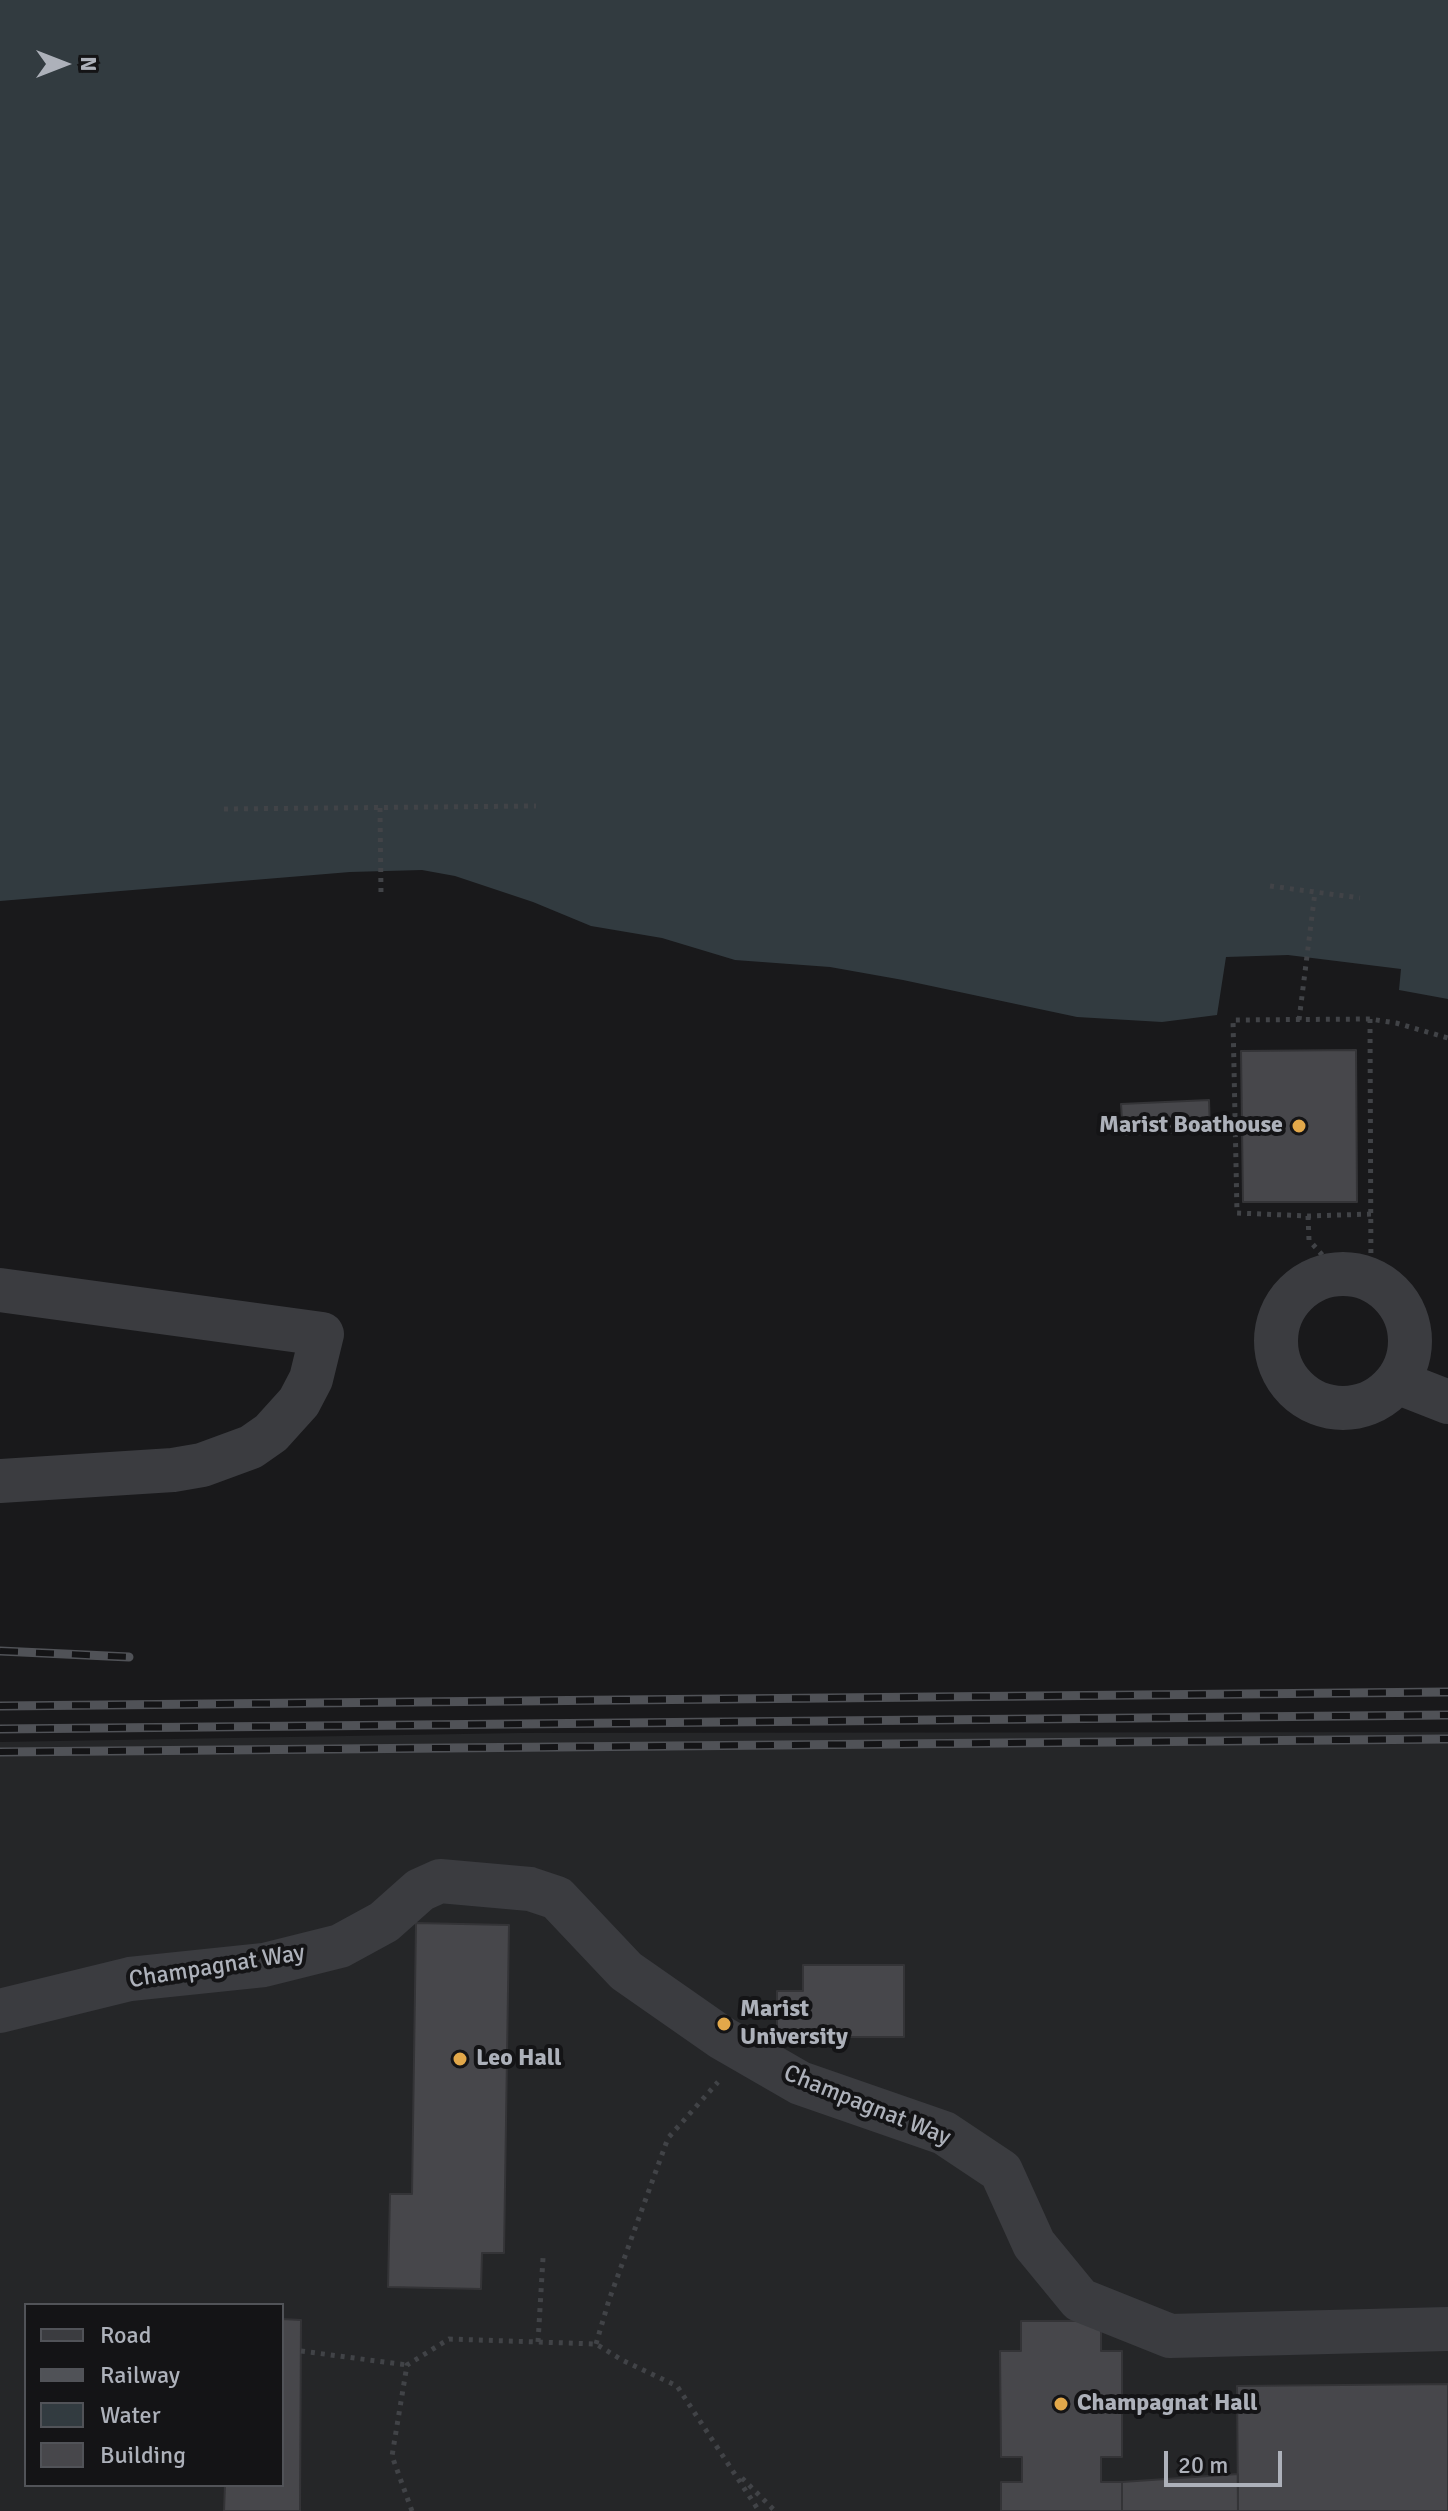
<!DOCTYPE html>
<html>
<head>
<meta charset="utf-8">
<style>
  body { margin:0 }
  #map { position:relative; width:1448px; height:2511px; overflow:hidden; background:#19191b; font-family:Signika,sans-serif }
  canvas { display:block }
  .legend { position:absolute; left:24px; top:2303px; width:260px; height:184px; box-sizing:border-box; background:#141416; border:2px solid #515358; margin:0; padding:10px 14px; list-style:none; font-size:24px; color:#adb1ba }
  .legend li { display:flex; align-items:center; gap:16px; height:40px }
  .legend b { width:40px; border:2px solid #515358 }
  .north { position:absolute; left:24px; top:24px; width:80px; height:80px; -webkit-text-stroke:6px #141416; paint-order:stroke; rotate:90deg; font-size:22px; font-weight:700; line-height:32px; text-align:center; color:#adb1ba }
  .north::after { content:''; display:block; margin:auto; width:28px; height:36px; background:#adb1ba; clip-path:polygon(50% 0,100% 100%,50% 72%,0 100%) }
  .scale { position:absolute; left:1164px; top:2451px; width:118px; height:36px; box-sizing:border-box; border:4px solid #adb1ba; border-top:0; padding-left:10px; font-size:24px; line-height:28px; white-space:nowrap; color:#adb1ba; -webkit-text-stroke:6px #141416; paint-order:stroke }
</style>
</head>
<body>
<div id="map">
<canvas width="1448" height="2511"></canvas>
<ul class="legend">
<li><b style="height:10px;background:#3b3c40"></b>Road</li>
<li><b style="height:10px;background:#505257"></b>Railway</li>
<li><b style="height:22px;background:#323b40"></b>Water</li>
<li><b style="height:22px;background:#47474b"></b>Building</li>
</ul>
<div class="north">N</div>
<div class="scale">20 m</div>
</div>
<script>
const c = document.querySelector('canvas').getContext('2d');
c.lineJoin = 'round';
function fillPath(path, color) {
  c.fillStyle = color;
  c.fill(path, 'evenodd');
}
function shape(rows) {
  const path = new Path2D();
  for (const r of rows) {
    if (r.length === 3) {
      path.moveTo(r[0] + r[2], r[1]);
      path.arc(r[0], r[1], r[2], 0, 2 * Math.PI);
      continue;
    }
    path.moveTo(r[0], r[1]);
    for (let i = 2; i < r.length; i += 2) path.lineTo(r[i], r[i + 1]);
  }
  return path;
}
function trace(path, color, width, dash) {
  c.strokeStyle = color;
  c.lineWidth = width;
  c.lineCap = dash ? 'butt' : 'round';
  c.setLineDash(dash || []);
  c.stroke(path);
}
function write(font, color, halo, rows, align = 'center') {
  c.font = font + ' Signika,sans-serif';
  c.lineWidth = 8;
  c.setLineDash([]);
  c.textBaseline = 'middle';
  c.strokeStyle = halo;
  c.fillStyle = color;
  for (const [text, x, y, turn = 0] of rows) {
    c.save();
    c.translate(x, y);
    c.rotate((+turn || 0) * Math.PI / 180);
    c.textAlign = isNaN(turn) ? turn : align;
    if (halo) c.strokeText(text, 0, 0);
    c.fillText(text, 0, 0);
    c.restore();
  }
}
const built = shape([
  [1448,1732,1448,2511,0,2511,0,1742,520,1733],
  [26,2305,282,2305,282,2485,26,2485]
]);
const water = shape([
  [0,0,1448,0,1448,999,1399,990,1401,969,1288,955,1226,957,1217,1015,1162,1022,1077,1017,903,980,830,967,735,960,662,938,591,926,533,902,455,876,422,870,350,872,0,901]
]);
const building = shape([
  [1356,1050,1357,1202,1243,1202,1241,1051,1356,1050],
  [1209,1100,1210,1131,1123,1135,1121,1104,1209,1100],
  [416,1923,509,1925,504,2253,482,2253,481,2289,388,2287,390,2194,412,2194,416,1923],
  [803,1965,904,1965,904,2037,777,2037,777,1991,803,1991,803,1965],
  [282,2319,301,2320,300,2511,224,2511,225,2485,282,2485,282,2319],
  [1021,2321,1101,2321,1101,2351,1122,2351,1122,2457,1101,2457,1101,2482,1122,2482,1122,2511,1001,2511,1001,2482,1022,2482,1022,2457,1001,2457,1000,2351,1021,2351,1021,2321],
  [1448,2384,1448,2511,1238,2511,1237,2386,1448,2384],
  [1238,2474,1238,2511,1122,2511,1122,2482,1238,2474]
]);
const path = shape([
  [380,808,381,894],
  [224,809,536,806],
  [1270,886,1360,898],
  [1370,1019,1371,1281],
  [1299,1020,1315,892],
  [1371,1214,1308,1216,1237,1213,1233,1020,1370,1019,1396,1023,1448,1038],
  [1308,1216,1309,1240,1338,1273],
  [538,2342,543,2258],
  [596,2344,609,2300,668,2138,718,2082],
  [301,2351,407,2365],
  [742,2478,775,2511],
  [412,2511,392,2456,407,2365,449,2339,596,2344,622,2360,677,2386,759,2511]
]);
const minor = shape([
  [1343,1341,67],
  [0,1290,322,1334,311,1379,299,1402,271,1433,251,1447,202,1465,173,1470,0,1481],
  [1397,1382,1448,1402],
  [0,2011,130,1979,264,1965,340,1946,384,1922,420,1890,440,1881,530,1889,557,1898,626,1971,722,2038,800,2083,944,2133,1001,2171,1034,2244,1080,2300,1170,2336,1448,2329]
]);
const rail = shape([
  [0,1651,129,1657],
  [0,1706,1448,1692],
  [0,1729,1448,1715],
  [0,1752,1448,1739]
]);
const markers = [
  [1299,1126,8,"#e2a84a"],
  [724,2024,8,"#e2a84a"],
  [460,2059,8,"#e2a84a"],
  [1061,2404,8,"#e2a84a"]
];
const poiNames = [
  ["Marist Boathouse",1283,1126,"right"],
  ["Marist",740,2010],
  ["University",740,2038],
  ["Leo Hall",476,2059],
  ["Champagnat Hall",1077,2404]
];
const streetNames = [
  ["Champagnat Way",217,1967,-9],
  ["Champagnat Way",867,2106,22]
];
fillPath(built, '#252628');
fillPath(water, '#323b40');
fillPath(building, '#47474b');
trace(building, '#343437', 2);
trace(path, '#414347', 5, [4, 6]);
trace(minor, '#3b3c40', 44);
trace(rail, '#505257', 9);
trace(rail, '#141416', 6, [18]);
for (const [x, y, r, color] of markers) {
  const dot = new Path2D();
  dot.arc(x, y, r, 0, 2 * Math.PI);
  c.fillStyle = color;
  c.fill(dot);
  trace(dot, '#141416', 3);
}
write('bold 24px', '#adb1ba', '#141416', poiNames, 'left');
write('24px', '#adb1ba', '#141416', streetNames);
</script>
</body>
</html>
